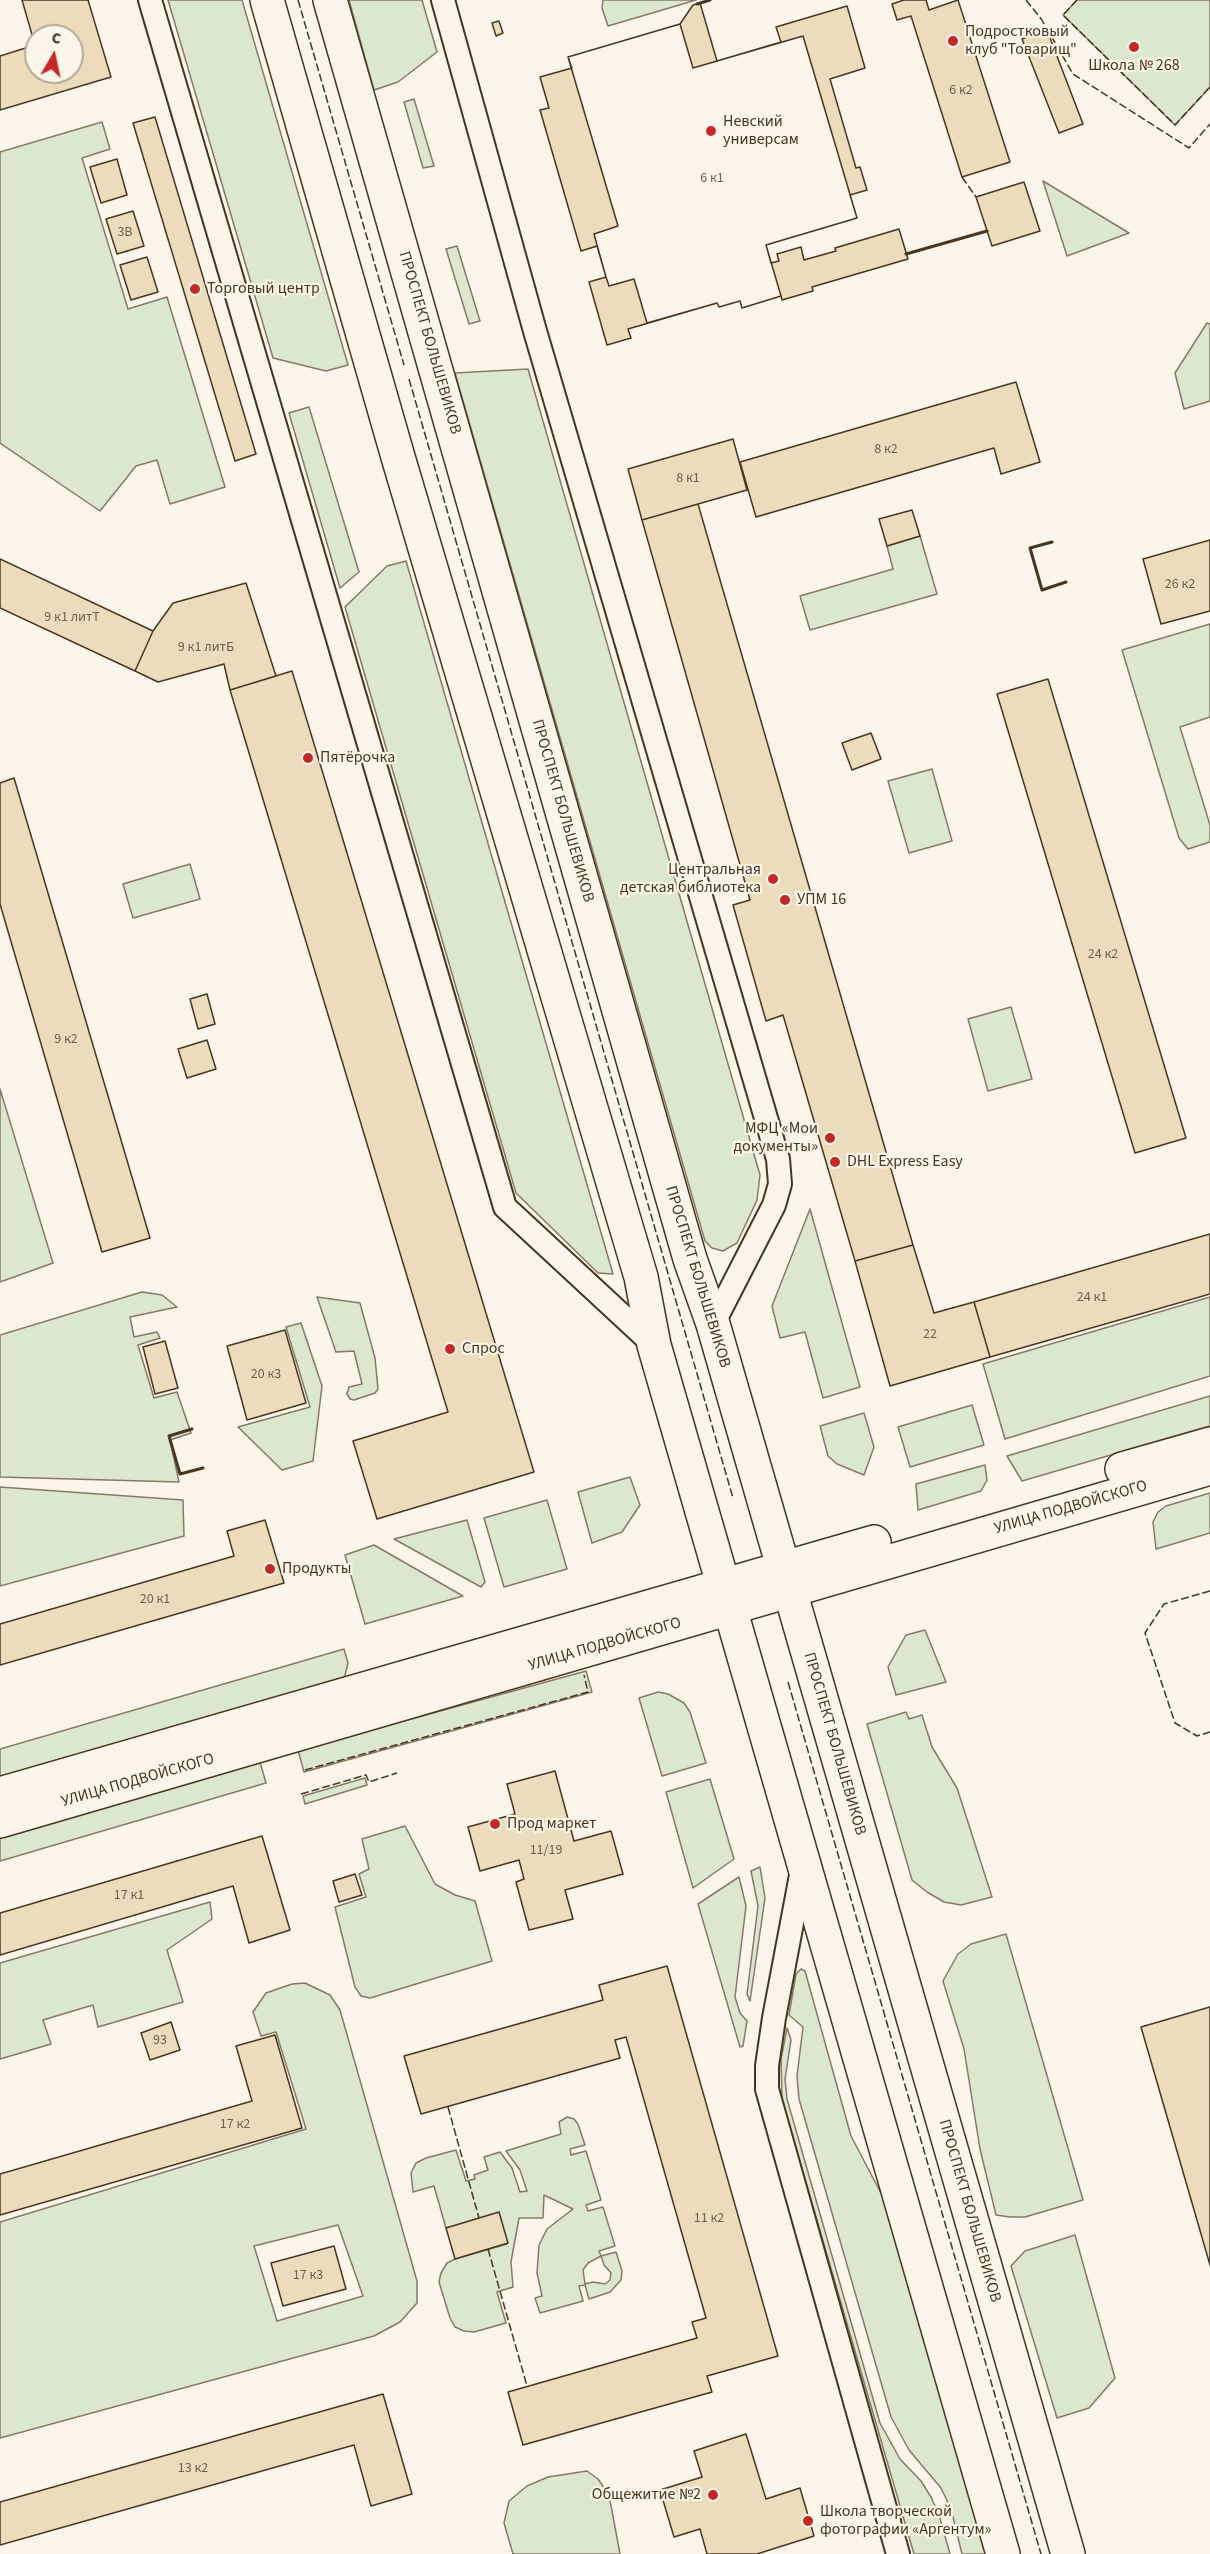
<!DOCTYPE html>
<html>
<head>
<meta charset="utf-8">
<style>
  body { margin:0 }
  #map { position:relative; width:1210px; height:2554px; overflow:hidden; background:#fbf6e9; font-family:"Source Sans 3",sans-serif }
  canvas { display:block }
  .north { position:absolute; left:24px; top:24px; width:60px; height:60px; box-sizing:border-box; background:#fbf6e9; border:2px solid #b4a999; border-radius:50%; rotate:9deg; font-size:16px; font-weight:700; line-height:24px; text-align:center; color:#4a3520 }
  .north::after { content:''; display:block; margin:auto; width:21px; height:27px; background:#c62828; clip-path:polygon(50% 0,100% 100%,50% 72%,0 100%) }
</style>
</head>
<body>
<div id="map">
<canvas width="1210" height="2554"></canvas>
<div class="north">С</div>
</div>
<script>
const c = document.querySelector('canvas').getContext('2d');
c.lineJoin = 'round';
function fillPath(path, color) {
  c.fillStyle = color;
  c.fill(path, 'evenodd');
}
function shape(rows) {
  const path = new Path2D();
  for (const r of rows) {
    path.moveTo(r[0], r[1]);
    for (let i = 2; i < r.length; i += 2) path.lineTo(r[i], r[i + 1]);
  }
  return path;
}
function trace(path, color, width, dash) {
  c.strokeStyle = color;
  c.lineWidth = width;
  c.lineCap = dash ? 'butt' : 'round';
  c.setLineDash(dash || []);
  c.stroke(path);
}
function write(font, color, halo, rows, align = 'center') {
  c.font = font + ' "Source Sans 3",sans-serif';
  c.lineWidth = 4.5;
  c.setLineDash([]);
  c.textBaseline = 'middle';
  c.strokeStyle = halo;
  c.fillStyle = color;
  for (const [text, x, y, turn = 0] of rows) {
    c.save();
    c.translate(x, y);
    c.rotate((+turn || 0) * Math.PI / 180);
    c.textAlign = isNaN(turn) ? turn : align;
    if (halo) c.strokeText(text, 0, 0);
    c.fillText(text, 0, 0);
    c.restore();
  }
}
const green = shape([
  [168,0,242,0,348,365,326,371,273,358,168,0],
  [349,0,422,0,437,52,398,82,374,90,349,0],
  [603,0,696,0,608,26,602,8,603,0],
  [1077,0,1210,0,1210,87,1175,125,1063,15,1077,0],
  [414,99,434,166,423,168,404,102,414,99],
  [102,122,110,149,82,158,128,309,167,297,225,487,170,504,157,460,136,466,100,511,0,443,0,152,102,122],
  [1043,181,1129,233,1067,256,1043,181],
  [457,246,480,321,469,324,446,249,457,246],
  [1207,323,1210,324,1210,401,1184,409,1175,373,1207,323],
  [528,369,760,1175,757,1200,737,1243,723,1251,712,1248,705,1241,455,373,528,369],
  [309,407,359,572,340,588,289,413,309,407],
  [920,536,937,594,810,630,800,596,893,569,887,546,920,536],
  [406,561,613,1274,598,1273,516,1193,345,607,387,566,406,561],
  [1210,624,1210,717,1180,727,1210,825,1210,842,1188,849,1179,838,1122,650,1210,624],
  [932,769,952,841,909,853,888,781,932,769],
  [190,864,200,899,133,918,123,884,190,864],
  [1011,1007,1032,1079,988,1091,968,1019,1011,1007],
  [0,1089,53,1263,0,1282,0,1089],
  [810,1209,860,1387,823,1398,805,1332,780,1338,772,1306,810,1209],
  [142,1292,162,1295,177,1307,130,1317,134,1337,157,1332,160,1338,138,1345,154,1398,177,1392,191,1433,170,1440,179,1482,0,1477,0,1335,142,1292],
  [317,1297,360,1303,375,1358,378,1389,375,1393,354,1400,350,1399,347,1394,349,1387,362,1384,354,1351,336,1352,317,1297],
  [1210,1297,1210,1376,1005,1439,983,1364,1210,1297],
  [301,1323,322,1386,313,1461,282,1470,238,1427,310,1407,286,1327,301,1323],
  [1210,1396,1210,1426,1022,1481,1007,1456,1210,1396],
  [972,1405,984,1445,910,1467,898,1427,972,1405],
  [864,1413,874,1447,864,1475,837,1464,828,1456,820,1426,864,1413],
  [985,1465,987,1480,981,1491,918,1510,916,1484,985,1465],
  [630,1477,640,1505,622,1532,592,1543,578,1492,630,1477],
  [0,1487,183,1500,184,1536,0,1586,0,1487],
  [1210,1493,1210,1533,1156,1549,1153,1522,1158,1512,1166,1506,1210,1493],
  [547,1500,567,1569,504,1587,484,1518,547,1500],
  [467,1520,485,1582,481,1587,394,1539,467,1520],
  [374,1545,463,1596,365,1624,345,1555,374,1545],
  [925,1630,946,1682,896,1695,888,1667,906,1635,925,1630],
  [344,1649,348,1663,344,1679,0,1779,0,1749,344,1649],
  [586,1671,592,1692,304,1772,298,1750,586,1671],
  [658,1692,668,1694,684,1703,690,1712,706,1763,662,1776,639,1698,658,1692],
  [906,1712,909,1719,922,1715,932,1747,957,1788,992,1897,961,1905,944,1902,927,1892,912,1880,867,1724,906,1712],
  [260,1762,266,1783,0,1861,0,1837,260,1762],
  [365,1778,367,1785,305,1804,303,1796,365,1778],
  [710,1779,734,1859,693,1888,666,1792,710,1779],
  [405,1826,435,1884,455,1895,475,1901,492,1961,370,1998,361,1996,355,1987,335,1907,366,1897,359,1874,369,1869,362,1839,405,1826],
  [760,1867,765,1898,750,2001,747,1994,758,1906,751,1871,760,1867],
  [739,1877,746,1906,735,1997,740,2013,747,2021,743,2046,740,2047,698,1904,739,1877],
  [210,1902,212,1919,167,1950,183,2002,98,2027,93,2005,43,2020,51,2044,0,2059,0,1963,210,1902],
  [1006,1934,1083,2200,1025,2217,1010,2217,996,2215,980,2149,964,2049,943,1981,958,1954,971,1944,1006,1934],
  [801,1969,805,1971,851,2136,884,2199,988,2554,962,2554,951,2509,941,2488,909,2450,891,2417,799,2099,797,2076,803,2027,789,2015,796,1974,801,1969],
  [305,1983,330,1995,340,2010,417,2281,417,2303,400,2322,374,2336,0,2438,0,2222,306,2129,276,2032,261,2036,253,2012,266,1993,292,1984,305,1983],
  [338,2225,363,2296,277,2321,254,2246,338,2225],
  [787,2028,791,2040,785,2079,787,2099,880,2423,900,2459,921,2481,931,2497,939,2515,950,2554,914,2554,782,2100,781,2059,787,2028],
  [567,2117,574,2119,578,2124,585,2145,570,2149,571,2155,586,2151,601,2200,586,2205,588,2211,603,2207,615,2246,599,2251,601,2256,616,2252,622,2271,621,2280,610,2292,589,2299,585,2285,579,2286,583,2301,540,2313,535,2298,542,2296,537,2273,539,2245,547,2229,573,2209,544,2195,543,2218,519,2218,511,2262,513,2287,497,2292,506,2323,474,2332,464,2331,455,2327,450,2318,439,2282,441,2273,447,2263,455,2259,507,2244,499,2213,446,2228,434,2186,413,2192,411,2173,416,2163,426,2158,456,2150,466,2181,475,2179,474,2175,488,2170,484,2157,500,2152,512,2168,520,2192,527,2191,520,2170,506,2151,561,2134,559,2122,567,2117],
  [601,2256,604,2265,611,2273,610,2280,605,2284,593,2282,585,2284,583,2270,588,2263,601,2256],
  [1075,2235,1115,2378,1089,2408,1057,2418,1011,2266,1025,2251,1075,2235],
  [587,2471,598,2479,609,2495,620,2554,513,2554,504,2523,509,2501,527,2486,548,2477,587,2471]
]);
const building = shape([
  [22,0,88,0,111,77,0,110,0,56,35,45,22,0],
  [36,36,72,36,72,72,36,72,36,36],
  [904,0,926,0,929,10,958,0,1010,162,962,177,911,16,897,20,892,4,904,0],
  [700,3,717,61,781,42,776,27,847,6,865,68,830,79,856,168,860,167,867,190,850,195,857,218,766,245,771,263,779,261,777,254,801,247,804,260,836,251,835,248,899,229,908,259,812,287,813,291,782,300,781,296,742,308,740,301,719,307,717,303,628,329,631,338,607,345,589,282,606,277,597,246,581,251,540,110,549,108,540,77,572,68,568,57,680,24,693,5,700,3],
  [499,21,503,33,496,36,492,23,499,21],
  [680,24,693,68,803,36,857,218,766,245,781,296,742,308,740,301,719,307,717,303,647,323,634,279,609,286,606,277,594,234,618,226,568,57,680,24],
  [1047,30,1083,124,1059,133,1022,39,1047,30],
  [155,117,256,454,235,461,133,123,155,117],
  [117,159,127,195,101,203,90,167,117,159],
  [1024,182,1040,231,992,246,976,197,1024,182],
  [133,211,144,246,117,254,106,219,133,211],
  [147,257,158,292,131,300,120,265,147,257],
  [1016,382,1040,462,1001,474,994,448,756,517,740,462,1016,382],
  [733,439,747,490,642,520,628,469,733,439],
  [698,504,913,1245,855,1261,783,1015,766,1021,733,905,750,900,642,520,698,504],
  [912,510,920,536,887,546,879,519,912,510],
  [1210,540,1210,611,1161,624,1143,559,1210,540],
  [0,559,153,631,135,671,0,608,0,559],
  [246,583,276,676,230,690,224,664,158,682,135,671,153,631,173,603,246,583],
  [292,671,534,1472,377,1519,353,1441,448,1412,230,690,292,671],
  [1048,679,1186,1138,1135,1153,997,694,1048,679],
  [871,733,881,759,852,770,842,743,871,733],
  [14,778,150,1238,102,1252,0,904,0,783,14,778],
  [207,994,215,1024,198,1029,190,999,207,994],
  [207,1040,216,1069,187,1078,178,1049,207,1040],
  [1210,1234,1210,1294,990,1357,974,1302,1210,1234],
  [913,1245,934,1313,974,1302,990,1357,890,1386,855,1261,913,1245],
  [285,1330,306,1403,247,1420,227,1346,285,1330],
  [165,1341,178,1388,155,1394,143,1347,165,1341],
  [265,1520,284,1583,0,1665,0,1624,234,1556,227,1531,265,1520],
  [555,1771,574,1841,611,1831,623,1874,565,1890,573,1919,529,1930,516,1882,524,1879,519,1860,480,1871,468,1827,515,1814,507,1784,555,1771],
  [262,1836,290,1930,249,1943,233,1886,0,1955,0,1913,262,1836],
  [355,1874,362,1895,339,1902,333,1881,355,1874],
  [667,1966,778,2356,707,2376,712,2392,523,2445,508,2392,697,2338,692,2322,706,2318,626,2037,615,2040,620,2058,421,2114,404,2056,603,2000,599,1985,667,1966],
  [1210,2007,1210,2265,1141,2027,1210,2007],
  [171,2022,180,2050,150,2060,141,2033,171,2022],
  [275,2035,302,2128,0,2215,0,2174,252,2101,236,2046,275,2035],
  [499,2212,508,2243,455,2259,446,2228,499,2212],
  [334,2246,346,2289,283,2306,271,2263,334,2246],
  [383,2394,412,2494,371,2506,354,2445,0,2545,0,2502,383,2394],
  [746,2434,766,2499,800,2488,814,2536,757,2554,707,2554,700,2529,674,2537,660,2490,702,2477,694,2451,746,2434]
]);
const street = shape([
  [150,0,505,1207,654,1345],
  [443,0,535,331,778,1159,780,1184,774,1205,713,1324],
  [802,1870,774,2018,767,2066,767,2089,898,2554]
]);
const secondary = shape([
  [1122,1469,1210,1444],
  [0,1794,874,1542],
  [0,1821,1210,1468]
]);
const primary = shape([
  [267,0,398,457,641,1277,654,1345,1003,2554],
  [330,0,690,1259,713,1324,1068,2554]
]);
const fence = shape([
  [298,0,404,365],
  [1026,0,1042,20,1073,74,1189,148,1210,124],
  [1077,0,1063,15,1175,125,1210,87],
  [962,177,976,197],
  [409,379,733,1498],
  [1210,1591,1164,1604,1145,1633,1175,1723,1197,1736,1210,1732],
  [788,1682,1041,2554],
  [305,1770,588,1692,584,1675],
  [301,1794,366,1775,369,1782,397,1773],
  [448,2107,479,2218],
  [488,2249,527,2386]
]);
const wall = shape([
  [697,4,710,0],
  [906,254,987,231],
  [1052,542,1030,548,1042,590,1066,582],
  [192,1429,169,1436,180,1474,203,1468]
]);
const markers = [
  [953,41,6,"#c62828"],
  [1134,47,6,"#c62828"],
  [711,131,6,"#c62828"],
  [195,289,6,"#c62828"],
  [308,758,6,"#c62828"],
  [773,879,6,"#c62828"],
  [785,900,6,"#c62828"],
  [830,1138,6,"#c62828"],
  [835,1162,6,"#c62828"],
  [450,1349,6,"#c62828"],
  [270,1569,6,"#c62828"],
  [495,1824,6,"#c62828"],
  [713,2495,6,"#c62828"],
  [808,2521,6,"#c62828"]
];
const numberNames = [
  ["6 к2",961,91],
  ["6 к1",712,179],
  ["3В",125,233],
  ["8 к2",886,450],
  ["8 к1",688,479],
  ["26 к2",1180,585],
  ["9 к1 литТ",72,618],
  ["9 к1 литБ",206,648],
  ["24 к2",1103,955],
  ["9 к2",66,1040],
  ["24 к1",1092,1298],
  ["22",930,1335],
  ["20 к3",266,1375],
  ["20 к1",155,1600],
  ["11/19",546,1851],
  ["17 к1",129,1896],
  ["93",160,2041],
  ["17 к2",235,2125],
  ["11 к2",709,2219],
  ["17 к3",308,2276],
  ["13 к2",193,2469]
];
const poiNames = [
  ["Подростковый",965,32],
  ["клуб \"Товарищ\"",965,50],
  ["Школа № 268",1134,66,"center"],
  ["Невский",723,122],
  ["универсам",723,140],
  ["Торговый центр",207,289],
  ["Пятёрочка",320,758],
  ["Центральная",761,870,"right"],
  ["детская библиотека",761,888,"right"],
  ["УПМ 16",797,900],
  ["МФЦ «Мои",818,1129,"right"],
  ["документы»",818,1147,"right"],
  ["DHL Express Easy",847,1162],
  ["Спрос",462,1349],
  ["Продукты",282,1569],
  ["Прод маркет",507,1824],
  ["Общежитие №2",701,2495,"right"],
  ["Школа творческой",820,2512],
  ["фотографии «Аргентум»",820,2530]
];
const streetNames = [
  ["ПРОСПЕКТ БОЛЬШЕВИКОВ",429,343,74],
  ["ПРОСПЕКТ БОЛЬШЕВИКОВ",562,811,74],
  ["ПРОСПЕКТ БОЛЬШЕВИКОВ",697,1277,73],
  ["УЛИЦА ПОДВОЙСКОГО",1071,1508,-16],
  ["УЛИЦА ПОДВОЙСКОГО",605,1645,-16],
  ["ПРОСПЕКТ БОЛЬШЕВИКОВ",834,1744,74],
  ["УЛИЦА ПОДВОЙСКОГО",138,1781,-16],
  ["ПРОСПЕКТ БОЛЬШЕВИКОВ",969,2211,74]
];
fillPath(green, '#dce7d0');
trace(green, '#887966', 1.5);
fillPath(building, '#ecdcbc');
trace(building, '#4a3520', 1.5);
trace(street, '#4a3520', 26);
trace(secondary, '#4a3520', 36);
trace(primary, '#4a3520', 36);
trace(street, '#fbf6e9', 22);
trace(secondary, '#fbf6e9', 33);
trace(primary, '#fbf6e9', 33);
trace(fence, '#4a3520', 1.5, [8, 3]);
trace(wall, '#4a3520', 3);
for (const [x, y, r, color] of markers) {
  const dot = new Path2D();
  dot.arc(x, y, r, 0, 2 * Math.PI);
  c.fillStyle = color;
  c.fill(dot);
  trace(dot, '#fbf6e9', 2);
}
write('14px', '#725f47', null, numberNames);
write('16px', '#4a3520', '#fbf6e9', poiNames, 'left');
write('16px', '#4a3520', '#fbf6e9', streetNames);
</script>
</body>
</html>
